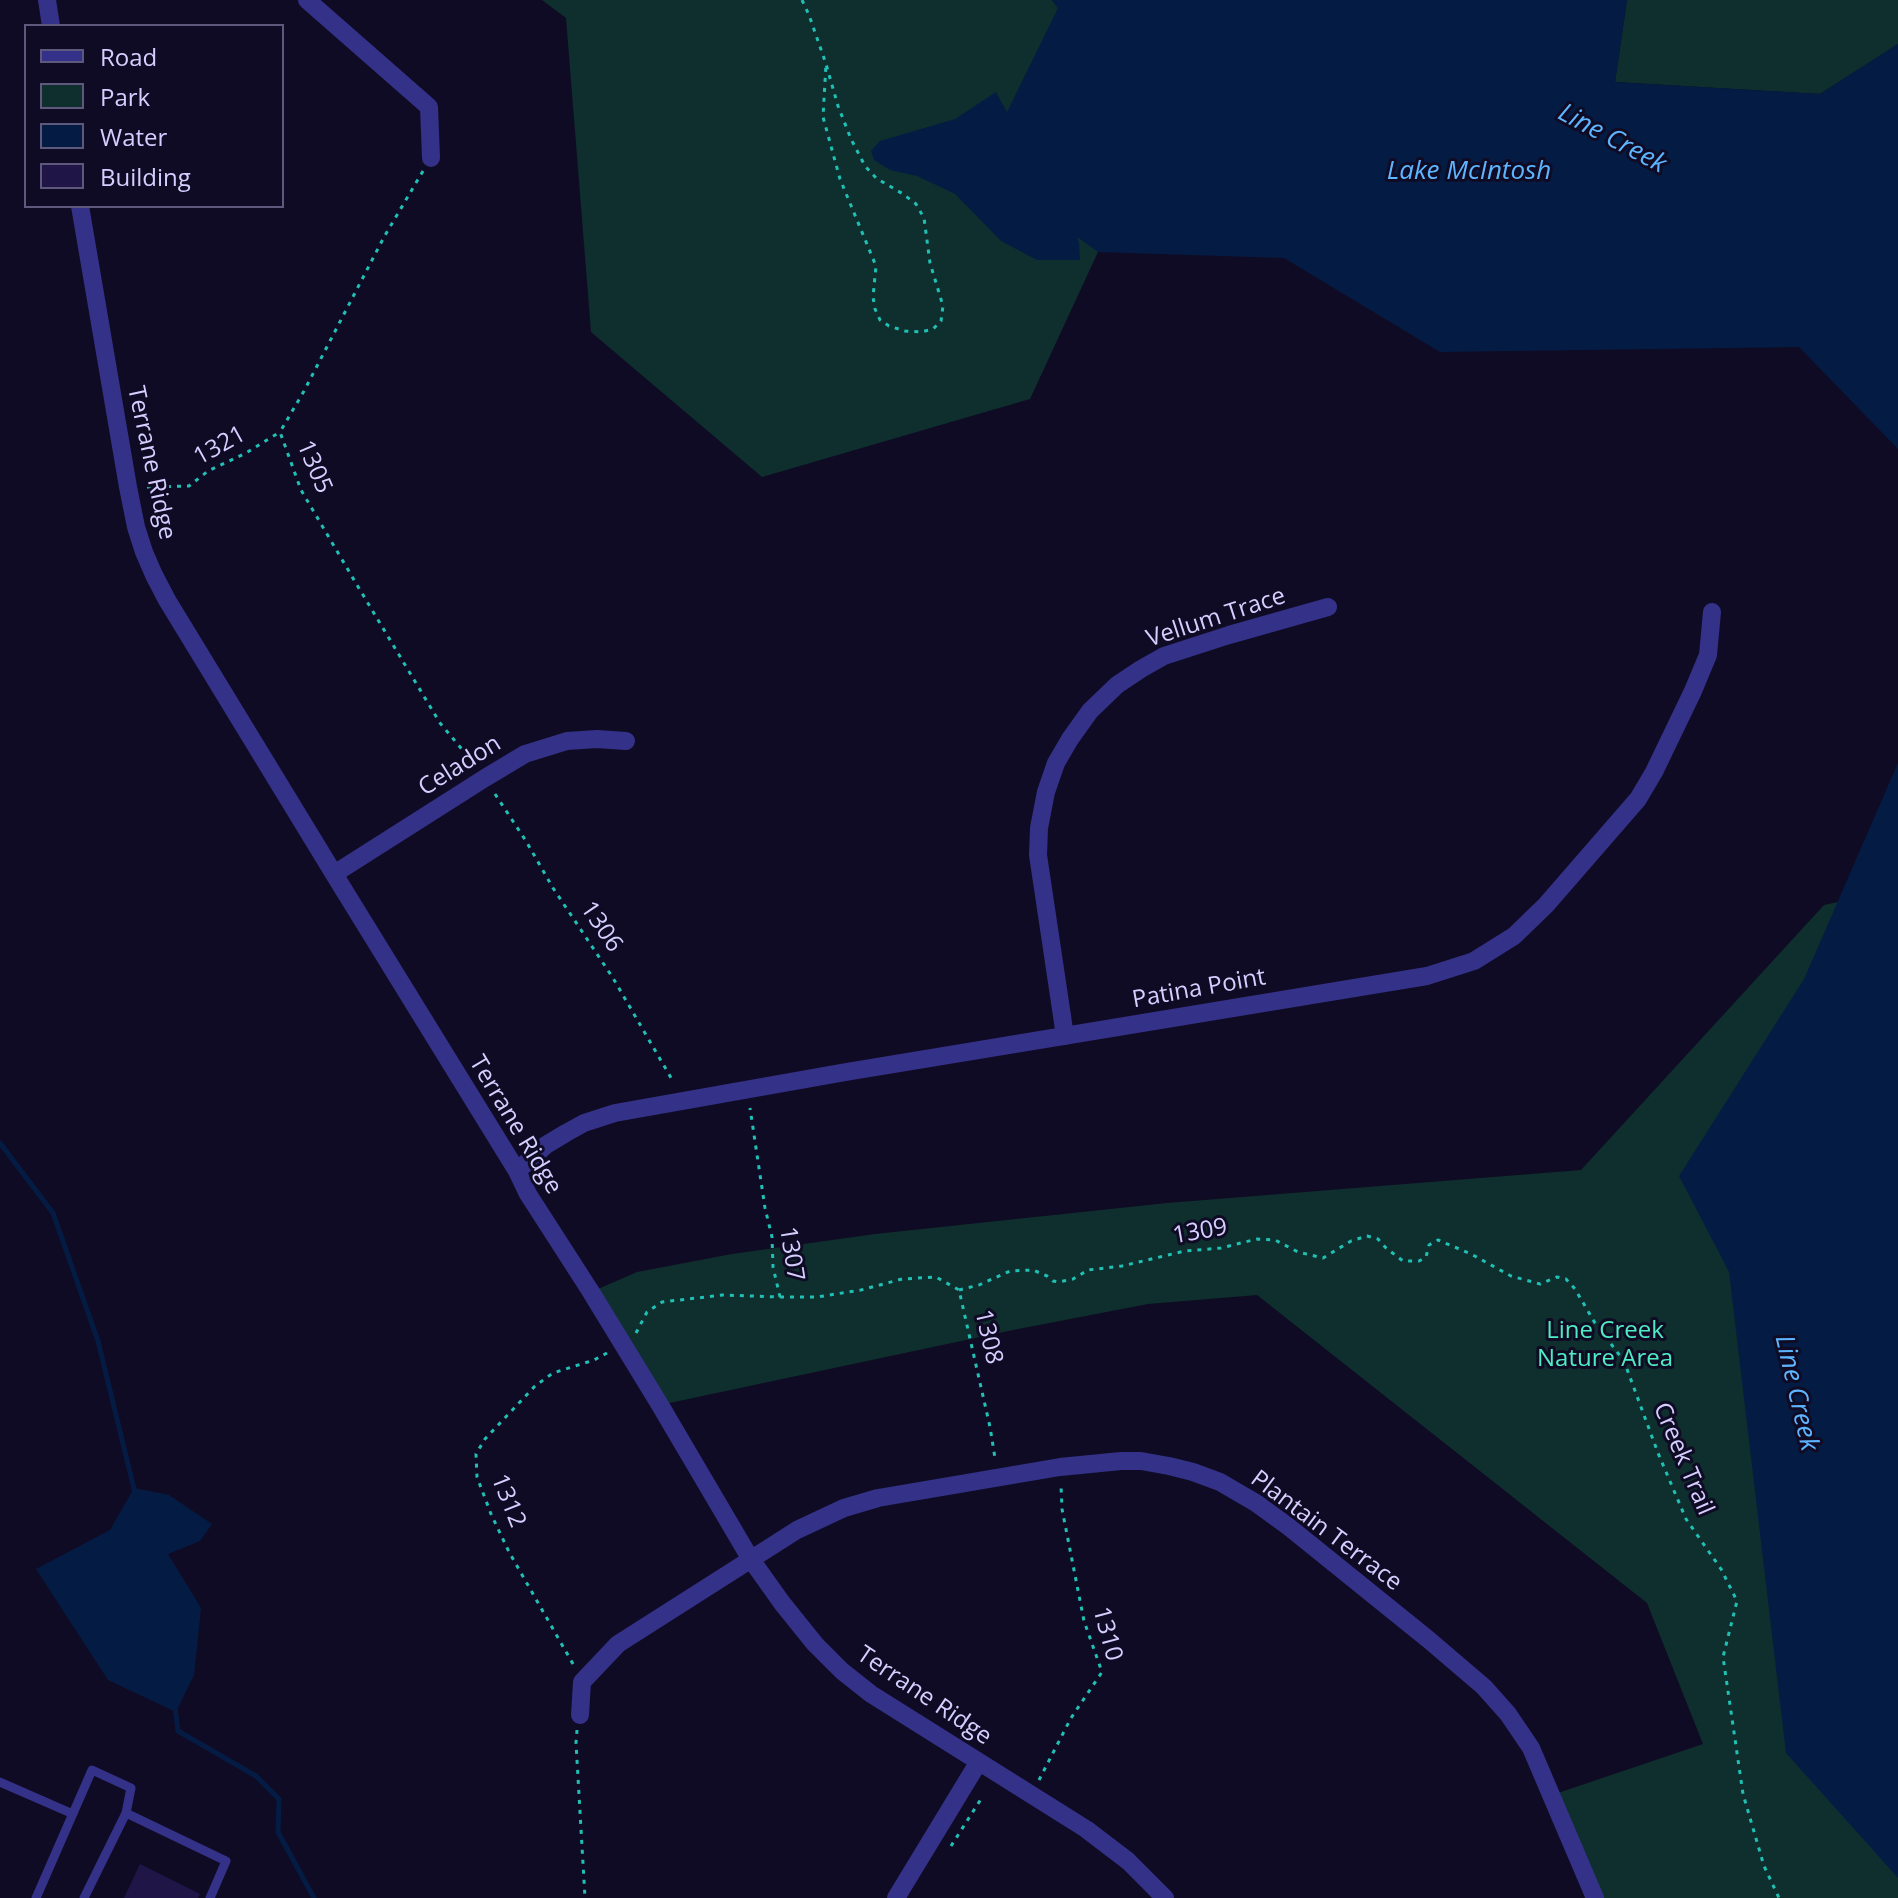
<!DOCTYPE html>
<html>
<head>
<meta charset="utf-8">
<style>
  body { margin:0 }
  #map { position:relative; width:1898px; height:1898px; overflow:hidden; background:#100b24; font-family:"Open Sans",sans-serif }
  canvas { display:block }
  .legend { position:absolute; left:24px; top:24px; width:260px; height:184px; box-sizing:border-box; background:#100b24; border:2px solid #5e597c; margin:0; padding:10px 14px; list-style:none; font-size:24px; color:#d4cfff }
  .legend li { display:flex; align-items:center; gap:16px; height:40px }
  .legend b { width:40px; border:2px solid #5e597c }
</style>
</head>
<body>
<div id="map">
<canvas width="1898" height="1898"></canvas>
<ul class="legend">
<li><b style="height:10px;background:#343188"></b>Road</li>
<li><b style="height:22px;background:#0e2f2d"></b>Park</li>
<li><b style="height:22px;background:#041c44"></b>Water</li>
<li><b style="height:22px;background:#1f1647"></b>Building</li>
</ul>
</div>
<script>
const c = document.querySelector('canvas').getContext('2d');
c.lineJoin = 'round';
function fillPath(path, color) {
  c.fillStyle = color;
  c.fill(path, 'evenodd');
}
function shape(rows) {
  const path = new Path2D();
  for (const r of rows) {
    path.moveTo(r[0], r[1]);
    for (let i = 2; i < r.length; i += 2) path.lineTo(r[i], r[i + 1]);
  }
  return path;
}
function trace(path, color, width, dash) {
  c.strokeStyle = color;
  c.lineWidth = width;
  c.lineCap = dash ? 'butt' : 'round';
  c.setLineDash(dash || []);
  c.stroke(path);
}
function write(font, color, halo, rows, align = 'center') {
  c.font = font + ' "Open Sans",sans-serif';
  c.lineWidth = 6;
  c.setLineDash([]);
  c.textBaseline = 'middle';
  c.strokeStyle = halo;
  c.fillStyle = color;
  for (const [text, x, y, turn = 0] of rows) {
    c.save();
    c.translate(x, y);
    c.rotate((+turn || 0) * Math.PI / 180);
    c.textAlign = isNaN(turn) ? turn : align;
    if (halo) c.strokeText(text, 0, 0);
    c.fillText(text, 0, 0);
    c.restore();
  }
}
const green = shape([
  [542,0,1052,0,1058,8,1038,148,1098,252,1030,399,762,477,591,332,566,18],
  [1627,0,1898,0,1898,44,1820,94,1615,82],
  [1898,889,1898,1898,1595,1898,1552,1795,1703,1744,1647,1603,1257,1295,1148,1304,1013,1330,660,1405,591,1292,637,1272,732,1254,875,1234,1167,1203,1581,1170,1824,905]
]);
const water = shape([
  [1052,0,1627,0,1615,82,1820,94,1898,44,1898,449,1799,347,1440,352,1284,258,1098,252,1077,237,1079,243,1080,260,1037,260,1001,241,955,194,917,176,890,170,874,160,871,151,880,141,955,119,996,92,1007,112,1058,8],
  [1898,763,1898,1878,1786,1753,1729,1272,1679,1176,1804,979],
  [134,1488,169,1495,212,1524,200,1541,168,1554,201,1608,194,1675,176,1712,108,1680,36,1569,110,1530]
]);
const stream = shape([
  [0,1143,53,1213,98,1341,135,1493],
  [175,1707,178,1731,256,1776,279,1799,278,1832,314,1898]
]);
const building = shape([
  [140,1864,200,1894,198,1898,124,1898]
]);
const path = shape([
  [802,0,809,15,826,64,838,106,851,139,865,166,876,178,903,194,916,204,924,218,930,263,943,306,941,321,933,329,921,332,905,331,889,326,880,320,875,309,873,297,876,266,840,179,823,117,826,64],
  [423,171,384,237,304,391,280,432,301,490,357,585,440,723,475,765],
  [147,487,189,486,208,471,246,453,280,432],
  [495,794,526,841,553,888,613,978,674,1083],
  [959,1290,979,1285,1010,1271,1033,1270,1047,1276,1053,1281,1059,1282,1073,1279,1088,1270,1122,1266,1185,1251,1221,1248,1257,1239,1275,1240,1298,1252,1323,1258,1351,1241,1367,1236,1378,1239,1386,1248,1403,1261,1419,1261,1426,1257,1429,1245,1438,1240,1471,1254,1511,1276,1540,1284,1557,1277,1566,1279,1575,1289,1595,1323,1624,1361,1658,1453,1686,1519,1721,1569,1737,1601,1723,1657,1743,1794,1764,1866,1779,1898],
  [780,1297,817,1297,861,1290,902,1279,936,1277,959,1290,990,1427,995,1458],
  [636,1333,647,1312,662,1302,723,1295,780,1297,773,1267,772,1237,765,1208,750,1108],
  [573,1664,509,1552,491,1514,477,1477,476,1454,485,1439,535,1386,553,1373,594,1360,607,1353],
  [577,1730,576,1743,585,1898],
  [1039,1780,1071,1718,1102,1672,1084,1621,1062,1509,1061,1486],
  [951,1846,981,1799,981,1795]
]);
const lane = shape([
  [0,1782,73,1814],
  [36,1898,92,1770,131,1788,126,1813],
  [84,1898,126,1813,226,1861,210,1898]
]);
const street = shape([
  [47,0,51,26],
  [307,0,429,107,431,158],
  [80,206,128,487,136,527,144,552,154,575,167,600,334,874,517,1171,528,1194,591,1292,660,1405,750,1558,782,1603,815,1644,842,1671,871,1694,1086,1829,1128,1861,1165,1898],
  [334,874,485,778,525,754,567,741,597,739,626,741],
  [1065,1036,1038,855,1039,828,1046,792,1056,763,1070,739,1090,711,1117,685,1141,669,1164,656,1229,635,1328,607],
  [517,1171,546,1145,566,1133,584,1123,615,1113,846,1072,1427,976,1474,961,1514,936,1546,905,1638,799,1654,772,1693,691,1708,655,1712,612],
  [580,1715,582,1682,618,1644,797,1530,844,1508,878,1498,1060,1467,1121,1461,1141,1461,1169,1466,1193,1472,1220,1482,1256,1503,1289,1527,1429,1640,1484,1687,1508,1714,1531,1748,1595,1898],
  [896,1898,978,1763]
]);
const streetNames = [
  ["1321",220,446,-29],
  ["Terrane Ridge",151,463,78],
  ["1305",314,467,67],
  ["Vellum Trace",1216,618,-18],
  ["Celadon",460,766,-32],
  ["1306",601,927,56],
  ["Patina Point",1199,989,-10],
  ["Terrane Ridge",515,1125,59],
  ["1309",1200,1232,-10],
  ["1307",791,1254,81],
  ["1308",988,1337,77],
  ["Creek Trail",1683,1459,67],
  ["1312",508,1501,68],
  ["Plantain Terrace",1326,1531,37],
  ["1310",1107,1634,75],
  ["Terrane Ridge",924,1696,34]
];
const parkNames = [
  ["Line Creek",1605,1331],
  ["Nature Area",1605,1359]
];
const waterNames = [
  ["Line Creek",1612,139,28],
  ["Lake McIntosh",1469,172],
  ["Line Creek",1796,1393,77]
];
fillPath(green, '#0e2f2d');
fillPath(water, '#041c44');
trace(stream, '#041c44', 5);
fillPath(building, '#1f1647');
trace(path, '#21c0b5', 3, [4, 6]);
trace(lane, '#343188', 9);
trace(street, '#343188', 18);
write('24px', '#d4cfff', '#100b24', streetNames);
write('24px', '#4eecc3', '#100b24', parkNames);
write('italic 26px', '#5db5ff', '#100b24', waterNames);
</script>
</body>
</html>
